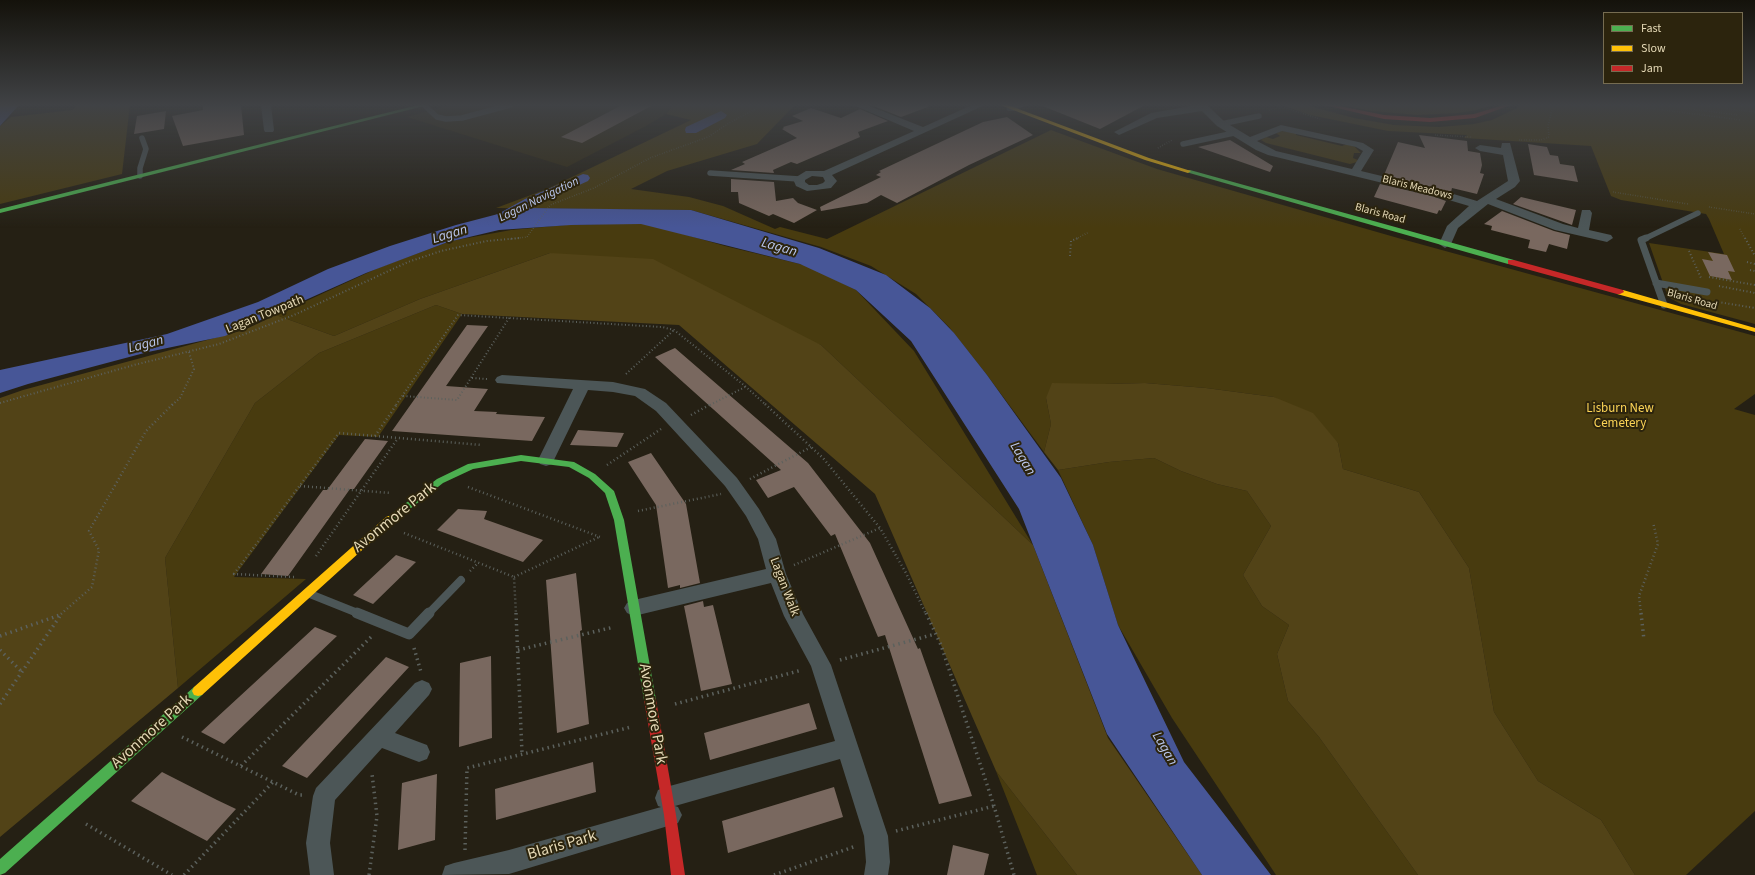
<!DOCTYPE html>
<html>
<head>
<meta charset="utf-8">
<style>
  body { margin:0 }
  #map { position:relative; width:1755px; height:875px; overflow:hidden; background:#252014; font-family:"Source Sans 3",sans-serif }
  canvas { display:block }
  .legend { position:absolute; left:1603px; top:12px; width:140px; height:72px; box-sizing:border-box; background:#2c240d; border:1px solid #766c51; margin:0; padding:5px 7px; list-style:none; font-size:12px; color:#e5d9b6 }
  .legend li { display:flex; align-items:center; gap:8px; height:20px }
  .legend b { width:20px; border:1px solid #766c51 }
</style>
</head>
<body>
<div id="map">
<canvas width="1755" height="875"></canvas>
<ul class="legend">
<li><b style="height:5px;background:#4caf50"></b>Fast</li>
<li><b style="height:5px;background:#ffc107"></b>Slow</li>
<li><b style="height:5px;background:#c62828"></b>Jam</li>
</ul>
</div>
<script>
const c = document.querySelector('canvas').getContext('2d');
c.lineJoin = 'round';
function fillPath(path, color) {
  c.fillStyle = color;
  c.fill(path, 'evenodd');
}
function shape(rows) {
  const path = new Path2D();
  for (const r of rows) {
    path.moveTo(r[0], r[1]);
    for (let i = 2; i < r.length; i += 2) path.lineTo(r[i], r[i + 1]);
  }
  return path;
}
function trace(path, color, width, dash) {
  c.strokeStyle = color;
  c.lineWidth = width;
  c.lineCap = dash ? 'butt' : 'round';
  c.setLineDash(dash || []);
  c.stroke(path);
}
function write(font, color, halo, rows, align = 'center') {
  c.font = font + ' "Source Sans 3",sans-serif';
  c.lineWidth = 4;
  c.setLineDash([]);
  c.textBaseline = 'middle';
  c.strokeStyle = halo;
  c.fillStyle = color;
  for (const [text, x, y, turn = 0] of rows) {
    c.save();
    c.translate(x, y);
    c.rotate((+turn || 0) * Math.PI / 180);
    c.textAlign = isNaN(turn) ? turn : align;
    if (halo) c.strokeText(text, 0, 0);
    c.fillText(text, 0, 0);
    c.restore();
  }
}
const built = shape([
  [449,105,673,105,666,114,646,126,567,167,407,117]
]);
const green = shape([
  [77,105,130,105,122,174,0,204,0,126,11,117,72,110],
  [673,105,795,105,757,144,667,171,631,189,689,197,723,206,775,229,780,227,827,239,1051,130,1157,169,1398,238,1755,336,1755,394,1734,409,1755,415,1755,811,1686,875,1635,875,1601,820,1538,781,1494,712,1469,568,1419,492,1343,469,1338,443,1274,397,1206,388,1145,383,1105,384,1046,398,1051,424,1044,452,987,375,949,327,916,294,871,266,821,247,691,210,496,208,547,189,691,120,666,114],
  [1281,105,1306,105,1354,118,1394,125,1439,127,1474,124,1492,120,1517,108,1519,105,1755,105,1755,324,1681,304,1668,297,1649,243,1724,254,1709,219,1706,214,1621,200,1611,196,1591,146,1464,138,1467,135,1388,131,1310,115],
  [1341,105,1492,105,1477,110,1458,113,1418,115,1370,111],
  [1281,131,1296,132,1296,135,1342,146,1347,144,1355,147,1361,153,1354,153,1353,158,1358,160,1357,162,1350,164,1266,143,1261,140,1266,137,1273,139,1280,136,1276,133],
  [645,223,725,246,808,266,856,290,914,351,1033,545,821,345,550,253,420,299,334,336,276,315,378,268,451,241,511,230,566,225],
  [436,305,462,314,378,437,339,435,234,577,306,579,178,688,165,558,255,403,319,353],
  [1154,458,1181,471,1217,484,1247,491,1271,526,1243,575,1262,606,1289,625,1277,654,1288,701,1319,737,1418,875,1276,875,1172,718,1118,625,1093,545,1058,470,1109,462],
  [996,771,1077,875,1037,875]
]);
const forest = shape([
  [550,253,653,259,821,345,1033,545,1108,738,1202,875,1077,875,996,771,875,494,679,325,462,314,436,305,319,353,255,403,165,558,178,688,0,837,0,398,23,390,244,330,276,315,334,336,420,299],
  [1052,383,1105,384,1145,383,1206,388,1274,397,1313,413,1338,443,1343,469,1419,492,1469,568,1494,712,1538,781,1601,820,1635,875,1418,875,1319,737,1288,701,1277,654,1289,625,1262,606,1243,575,1271,526,1247,491,1217,484,1181,471,1154,458,1109,462,1058,470,1044,452,1051,424,1046,398]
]);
const water = shape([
  [0,105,19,105,0,126],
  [529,208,691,210,819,248,886,275,930,308,954,333,987,375,1061,478,1093,545,1118,625,1184,762,1271,875,1202,875,1107,734,1019,509,911,341,856,290,800,264,641,224,571,225,499,230,448,242,366,273,225,336,148,352,28,384,0,393,0,370,167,334,258,302,328,269,390,246,456,225,517,209]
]);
const canal = shape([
  [721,111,727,115,725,118,696,133,686,133,685,130,686,127,721,111],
  [583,174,588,175,590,178,588,181,535,205,499,225,489,225,487,222,489,219,525,199,583,174]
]);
const building = shape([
  [203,105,241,105,244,135,183,146,172,116,203,110],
  [622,105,653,105,582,143,561,137],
  [871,105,927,105,928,107,901,117],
  [1040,105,1145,105,1100,129],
  [811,108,841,118,860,109,888,121,858,132,860,137,797,164,791,162,773,170,774,173,731,170,745,164,742,162,797,138,782,129,784,128,783,127,803,121,792,116],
  [166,111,164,129,134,134,137,116],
  [1007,117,1033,135,969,165,897,203,881,195,867,203,821,211,820,207,881,177,876,175,881,172,879,171,983,122],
  [1419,135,1467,141,1468,151,1480,153,1482,165,1480,173,1484,174,1477,194,1452,188,1451,192,1384,175,1398,142,1425,148],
  [1230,140,1273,166,1270,172,1198,147],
  [1528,144,1547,147,1550,155,1558,156,1560,164,1574,166,1578,182,1534,175],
  [731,179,774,182,776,201,793,198,798,203,817,210,794,223,773,214,769,216,739,203,738,192,731,192],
  [1380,184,1432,196,1446,201,1441,211,1439,210,1437,214,1374,197],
  [1521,197,1576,210,1572,225,1513,204],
  [1502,211,1554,231,1570,235,1567,249,1549,244,1546,252,1528,248,1530,240,1491,230,1492,226,1484,224],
  [1708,252,1727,255,1735,272,1728,271,1732,280,1710,276,1702,259,1713,261],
  [467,325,488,326,446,386,488,389,474,411,497,412,496,414,545,417,532,441,392,431],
  [675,348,808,463,870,543,918,649,920,648,972,796,939,804,885,635,878,637,835,534,831,536,794,487,768,498,756,480,781,470,655,357],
  [578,430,593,431,624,433,617,447,570,445],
  [365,439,388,441,354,489,350,489,288,576,261,574,323,490,327,490],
  [651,453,686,504,700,583,680,588,680,585,668,588,656,505,628,462],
  [458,509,487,511,484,519,543,540,523,562,437,530],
  [396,555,416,562,373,604,353,595],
  [576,573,582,630,580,631,589,724,557,733,546,580],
  [703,601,704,607,713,605,732,684,701,691,684,606],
  [315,627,337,636,224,744,201,732],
  [491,656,492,738,459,747,460,663],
  [386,657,409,667,307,778,282,766],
  [809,703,817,729,710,760,704,733],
  [593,762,596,792,496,820,495,789],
  [162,772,217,800,236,809,207,841,131,801],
  [437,774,435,840,398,850,402,783],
  [834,787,843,817,728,853,722,821],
  [953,845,989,854,984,875,947,875]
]);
const pathFar3 = shape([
  [1277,105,1320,119],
  [1625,105,1741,120],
  [1662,105,1737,115],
  [1697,105,1755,112],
  [1734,105,1755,108],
  [0,106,11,105],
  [1269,110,1281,107],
  [1435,135,1472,137],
  [1519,140,1541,140,1549,137,1548,126,1553,105],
  [1158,148,1172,140],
  [1613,192,1688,204],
  [1709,207,1755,214],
  [1740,229,1745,239],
  [510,239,527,237,550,205,594,188,650,158,708,137,729,123,763,105],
  [1076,239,1089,232]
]);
const pathFar2 = shape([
  [1745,238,1755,256],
  [1689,251,1701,278],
  [1070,256,1071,241,1078,238],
  [1747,262,1755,264],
  [1750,270,1755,271],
  [1709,277,1755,285],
  [1719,286,1755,293],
  [1718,302,1755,308],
  [626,374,674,330],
  [472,378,487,379],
  [403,396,457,400,509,318],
  [0,403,134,365,219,344,294,315,408,262,441,251,487,241,520,238],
  [172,405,180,398,194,369,189,352],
  [396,405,458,315,662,327,674,330,745,386,766,405],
  [710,405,745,387]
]);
const pathFar1 = shape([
  [765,404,823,458,880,528,906,573,926,614],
  [691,415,711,404],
  [375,436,482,445],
  [607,465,661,429],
  [750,479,811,447],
  [300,486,391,493],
  [468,487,600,537],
  [638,511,721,494],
  [404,533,514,577,516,614],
  [316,556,398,438],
  [794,565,880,528],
  [470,571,478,563],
  [294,577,234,574,339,433,375,436,397,404],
  [514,577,599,537],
  [61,614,92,587,99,550,89,531,146,431,173,404],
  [1641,614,1639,596,1658,544,1653,522]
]);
const path = shape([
  [516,613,522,753],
  [926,613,941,645,994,806,1014,875],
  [1641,613,1644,640],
  [0,636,60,615],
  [414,648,421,672],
  [0,650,22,672],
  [518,650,614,627],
  [840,660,935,634],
  [0,704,62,613],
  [675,704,802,670],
  [182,737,299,795,303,795],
  [241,766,373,635],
  [86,824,172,875],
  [896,831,994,806],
  [465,850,467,768,631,727],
  [184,875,273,782],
  [369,875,377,816,372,774],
  [774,875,856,846]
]);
const laneFar3 = shape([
  [424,105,437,117,446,119,462,118,510,105],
  [1221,124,1259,116],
  [1183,144,1234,133],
  [710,173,799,179],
  [140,176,140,168,146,149,142,138],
  [1644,239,1698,213]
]);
const laneFar2 = shape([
  [1646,238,1641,240,1664,305],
  [1656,283,1707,292]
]);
const laneFar1 = shape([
  [310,594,360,614],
  [428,614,461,580]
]);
const lane = shape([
  [357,613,409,634,429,613]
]);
const street = shape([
  [261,105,271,105,274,130,273,132,265,132,264,130,261,105],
  [853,105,867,105,923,127,972,105,985,105,832,175,837,181,831,188,807,191,796,186,793,179,806,171,824,171,914,131,853,105],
  [812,176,823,177,825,181,823,183,817,185,809,185,805,182,805,180,812,176],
  [1012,105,1026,105,1014,111,1008,111,1006,109,1008,107,1012,105],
  [1196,105,1207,105,1225,122,1250,137,1281,125,1363,143,1374,150,1361,171,1440,190,1477,201,1508,181,1503,155,1480,151,1475,148,1480,145,1501,148,1502,143,1510,143,1520,181,1515,187,1496,199,1563,224,1578,228,1582,210,1590,210,1592,213,1589,230,1611,235,1613,238,1607,242,1555,230,1488,204,1458,228,1451,244,1445,248,1439,244,1447,226,1469,206,1432,195,1268,155,1256,150,1217,126,1202,111,1157,118,1119,135,1114,132,1151,113,1196,105],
  [1282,131,1356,147,1363,151,1352,169,1276,151,1257,141,1282,131],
  [502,375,613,382,645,389,666,403,737,478,759,509,776,539,786,574,803,614,831,665,888,836,890,862,888,875,864,875,866,862,864,836,840,759,675,806,678,807,682,815,678,823,509,874,442,875,445,866,454,863,509,850,661,807,658,806,655,798,658,790,666,787,835,741,811,666,784,616,771,583,634,616,627,613,624,608,627,603,634,600,766,569,758,539,746,516,725,486,656,411,635,396,613,392,588,390,552,464,546,466,540,464,538,460,573,389,497,383,495,380,497,377,502,375],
  [422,680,429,683,432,689,429,695,395,733,427,745,430,752,427,759,419,762,382,748,335,800,330,843,334,875,310,875,306,843,313,796,316,788,415,683,422,680]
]);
const fast = shape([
  [418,105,428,105,0,213,0,209,418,105],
  [1186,170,1190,170,1514,260,1515,262,1514,264,1508,264,1186,172,1186,170],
  [521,455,574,462,595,474,614,491,624,520,656,700,654,704,650,705,646,704,644,700,614,520,605,493,589,478,569,467,521,461,473,469,443,483,392,523,386,523,384,520,437,479,468,464,521,455],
  [198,686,202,687,204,691,202,695,5,873,0,875,0,859,194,687,198,686]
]);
const slow = shape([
  [1000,105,1008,105,1149,158,1191,171,1188,173,1145,160,1000,105],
  [1617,290,1623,290,1755,328,1755,332,1617,294,1617,290],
  [389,516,392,517,394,520,392,523,202,695,198,696,194,695,192,691,194,687,386,517,389,516]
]);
const jam = shape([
  [1324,105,1335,105,1384,115,1430,118,1474,114,1503,105,1511,105,1475,118,1430,122,1384,119,1324,105],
  [1508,260,1514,260,1623,290,1624,292,1620,294,1617,294,1508,264,1508,260],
  [650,695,654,696,656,700,676,815,685,875,671,875,664,815,644,700,646,696,650,695]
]);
const farStreetnames = [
  ["Blaris Meadows",1417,188,14],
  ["Blaris Road",1380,214,15],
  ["Blaris Road",1692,300,16]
];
const farWaternames = [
  ["Lagan Navigation",539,200,-26]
];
const streetNames = [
  ["Lagan Towpath",265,315,-22],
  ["Lagan Walk",784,587,69]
];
const parkNames = [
  ["Lisburn New",1620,409],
  ["Cemetery",1620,424]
];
const waterNames = [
  ["Lagan",450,235,-17],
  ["Lagan",779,248,16],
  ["Lagan",146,345,-15],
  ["Lagan",1022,459,59],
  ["Lagan",1164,749,60]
];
const nearStreetnames = [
  ["Avonmore Park",395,518,-39],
  ["Avonmore Park",652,714,80],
  ["Avonmore Park",152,732,-42],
  ["Blaris Park",562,846,-16]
];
fillPath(built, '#322a11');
fillPath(green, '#483b0f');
fillPath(forest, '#524317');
fillPath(water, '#475697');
fillPath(canal, '#475697');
fillPath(building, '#79685f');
trace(pathFar3, '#5c615d', 1.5, [0.5, 2]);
trace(pathFar2, '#5c615d', 2, [1, 2.5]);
trace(pathFar1, '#5c615d', 2.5, [1, 3]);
trace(path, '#5c615d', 3.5, [1.5, 4]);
trace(laneFar3, '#4c5657', 5.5);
trace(laneFar2, '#4c5657', 7);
trace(laneFar1, '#4c5657', 8);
trace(lane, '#4c5657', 11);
fillPath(street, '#4c5657');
fillPath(fast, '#4caf50');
fillPath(slow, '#ffc107');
fillPath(jam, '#c62828');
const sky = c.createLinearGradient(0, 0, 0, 228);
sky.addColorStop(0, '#14120b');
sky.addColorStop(0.46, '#404245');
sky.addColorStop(1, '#40424500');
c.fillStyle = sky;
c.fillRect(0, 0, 1755, 228);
write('11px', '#e5d9b6', '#2c240d', farStreetnames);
write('italic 12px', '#bbc8f0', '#2c240d', farWaternames);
write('13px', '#e5d9b6', '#2c240d', streetNames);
write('13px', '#fcd456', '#2c240d', parkNames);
write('italic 14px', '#bbc8f0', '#2c240d', waterNames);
write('16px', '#e5d9b6', '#2c240d', nearStreetnames);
</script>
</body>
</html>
